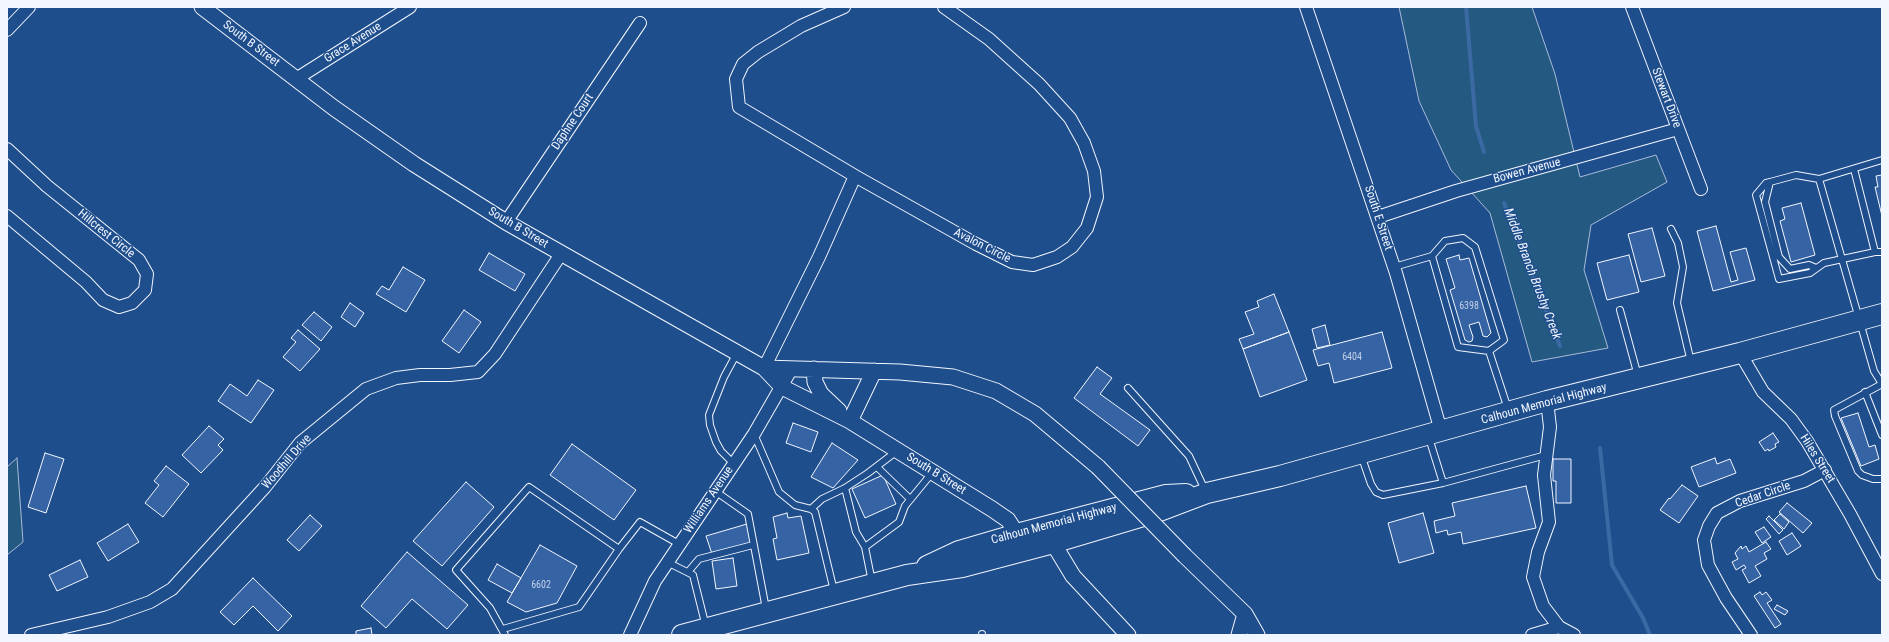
<!DOCTYPE html>
<html>
<head>
<meta charset="utf-8">
<style>
  body { margin:0 }
  #map { position:relative; width:1889px; height:642px; overflow:hidden; background:#1f4e8c; font-family:"Roboto Condensed",sans-serif }
  canvas { display:block }
  .frame { position:absolute; inset:0; border:8px solid #f2f6ff; pointer-events:none }
</style>
</head>
<body>
<div id="map">
<canvas width="1889" height="642"></canvas>
<div class="frame"></div>
</div>
<script>
const c = document.querySelector('canvas').getContext('2d');
c.lineJoin = 'round';
function fillPath(path, color) {
  c.fillStyle = color;
  c.fill(path, 'evenodd');
}
function shape(rows) {
  const path = new Path2D();
  for (const r of rows) {
    path.moveTo(r[0], r[1]);
    for (let i = 2; i < r.length; i += 2) path.lineTo(r[i], r[i + 1]);
  }
  return path;
}
function trace(path, color, width, dash) {
  c.strokeStyle = color;
  c.lineWidth = width;
  c.lineCap = dash ? 'butt' : 'round';
  c.setLineDash(dash || []);
  c.stroke(path);
}
function write(font, color, halo, rows, align = 'center') {
  c.font = font + ' "Roboto Condensed",sans-serif';
  c.lineWidth = 3;
  c.setLineDash([]);
  c.textBaseline = 'middle';
  c.strokeStyle = halo;
  c.fillStyle = color;
  for (const [text, x, y, turn = 0] of rows) {
    c.save();
    c.translate(x, y);
    c.rotate((+turn || 0) * Math.PI / 180);
    c.textAlign = isNaN(turn) ? turn : align;
    if (halo) c.strokeText(text, 0, 0);
    c.fillText(text, 0, 0);
    c.restore();
  }
}
const green = shape([
  [1399,7,1532,7,1555,74,1580,177,1656,155,1667,182,1591,225,1584,270,1608,348,1532,362,1490,213,1451,170,1419,101,1399,7],
  [17,458,23,542,7,555,7,467,17,458]
]);
const stream = shape([
  [1466,7,1476,126,1484,152],
  [1504,203,1560,346],
  [1600,448,1612,565,1643,618,1650,635]
]);
const building = shape([
  [1882,175,1882,216,1875,187,1878,187,1876,176,1882,175],
  [1801,203,1815,255,1791,262,1780,221,1785,219,1782,208,1801,203],
  [1716,226,1731,282,1738,280,1730,252,1746,248,1755,280,1713,291,1697,231,1716,226],
  [1652,228,1665,276,1641,282,1628,234,1652,228],
  [489,253,525,274,515,291,479,270,489,253],
  [1459,255,1460,260,1469,258,1491,333,1487,337,1483,336,1479,322,1469,325,1473,337,1472,341,1469,342,1465,340,1450,290,1455,288,1446,259,1459,255],
  [1629,255,1639,292,1607,300,1597,263,1629,255],
  [403,267,425,280,406,312,376,294,382,286,389,290,403,267],
  [1274,294,1289,332,1243,349,1239,339,1254,334,1245,312,1259,307,1257,301,1274,294],
  [350,303,364,313,355,327,341,317,350,303],
  [464,310,481,322,459,353,442,341,464,310],
  [314,312,332,327,321,341,302,325,314,312],
  [1325,325,1330,345,1317,348,1312,329,1325,325],
  [298,330,320,349,300,371,283,357,296,342,291,338,298,330],
  [1289,332,1307,380,1260,397,1243,349,1289,332],
  [1382,332,1392,368,1334,383,1329,363,1318,366,1313,350,1382,332],
  [1097,367,1112,378,1100,394,1150,430,1138,446,1074,398,1097,367],
  [258,380,274,390,251,423,218,401,230,384,247,396,258,380],
  [1858,413,1869,447,1875,445,1879,459,1861,466,1841,418,1858,413],
  [793,423,818,432,811,452,786,443,793,423],
  [209,426,224,439,218,445,223,450,201,473,182,455,209,426],
  [1773,433,1779,442,1775,444,1776,447,1769,451,1768,449,1765,451,1759,442,1773,433],
  [832,443,858,460,833,488,811,477,832,443],
  [572,444,636,490,614,520,550,475,572,444],
  [45,453,64,459,46,513,28,507,45,453],
  [1715,458,1717,464,1730,459,1736,473,1699,487,1691,467,1715,458],
  [1553,459,1571,459,1571,503,1556,503,1556,481,1553,481,1553,459],
  [166,466,189,484,163,517,145,503,159,485,154,481,166,466],
  [883,475,896,504,865,518,852,489,883,475],
  [466,482,494,507,442,566,413,541,466,482],
  [1682,485,1698,496,1679,523,1660,510,1669,498,1670,499,1682,485],
  [1526,486,1536,528,1463,544,1461,532,1448,535,1447,530,1436,533,1434,521,1455,516,1452,503,1526,486],
  [1787,503,1812,523,1803,533,1779,512,1787,503],
  [787,513,788,518,801,516,809,553,777,560,773,539,777,538,773,517,787,513],
  [1423,513,1434,553,1399,563,1388,523,1423,513],
  [1780,514,1789,522,1784,529,1774,520,1780,514],
  [310,515,322,526,299,551,287,540,310,515],
  [1769,516,1783,530,1779,534,1766,519,1769,516],
  [128,524,139,542,108,561,97,543,128,524],
  [747,524,753,543,712,554,706,536,747,524],
  [1764,527,1771,537,1762,543,1755,532,1764,527],
  [1792,533,1801,546,1787,555,1779,541,1792,533],
  [1766,542,1771,549,1764,553,1767,559,1755,566,1761,576,1749,583,1742,570,1746,568,1744,565,1736,570,1732,562,1738,559,1735,553,1741,546,1742,549,1746,546,1749,552,1766,542],
  [540,545,577,566,557,603,526,612,507,602,540,545],
  [407,552,468,605,447,629,412,599,386,628,361,606,407,552],
  [733,558,737,586,716,589,712,561,733,558],
  [80,560,88,577,57,591,49,575,80,560],
  [497,564,521,578,512,593,488,580,497,564],
  [253,578,292,616,278,631,253,606,234,625,220,612,253,578],
  [1760,592,1762,595,1766,592,1772,600,1767,603,1781,624,1775,628,1754,596,1760,592],
  [1777,605,1788,611,1785,615,1774,609,1777,605],
  [371,628,372,635,356,635,356,631,371,628]
]);
const service = shape([
  [1882,160,1819,179,1796,175,1770,182,1766,183,1756,195,1779,279,1810,273,1824,263,1875,252,1882,252],
  [1854,169,1875,252],
  [1819,179,1874,371,1882,384],
  [1770,182,1765,202,1779,257,1790,269,1809,265,1816,268],
  [1671,229,1678,243,1683,267,1677,303,1691,362],
  [1394,267,1432,256,1445,241,1463,238,1475,247,1504,340,1489,351,1458,347,1432,256],
  [1620,310,1638,376],
  [1489,351,1508,409],
  [1882,384,1834,410,1835,416,1858,471,1862,475,1873,479,1882,479],
  [1128,388,1189,456,1205,490],
  [1865,392,1882,435],
  [754,434,779,492,795,505,811,509,815,512,834,591],
  [1429,438,1443,483,1546,455],
  [1361,455,1371,484,1376,492,1383,495,1443,483],
  [734,464,721,451,716,442,710,425,709,415,724,377,737,353],
  [877,467,910,499],
  [845,488,856,532,865,547,872,582],
  [715,491,748,514,766,609],
  [811,509,822,499,845,488,868,473,897,451],
  [865,547,899,522,905,506,932,473],
  [667,562,693,575,706,627],
  [688,572,699,559,753,545],
  [503,629,579,607,619,549],
  [982,634,982,635],
  [505,635,490,608,456,570,529,487,619,549,640,522,679,544]
]);
const minor = shape([
  [844,7,801,26,758,52,743,64,736,79,739,107,855,176,976,244,1012,262,1033,265,1057,257,1072,247,1087,228,1097,197,1094,171,1084,143,1070,118,1039,84,989,39,944,7],
  [1306,7,1396,273,1441,431],
  [1632,7,1701,189],
  [7,30,29,7],
  [296,79,410,7],
  [7,149,47,186,139,260,147,274,145,290,132,303,119,307,103,300,86,282,7,216],
  [1378,217,1456,191,1678,129],
  [506,222,640,23],
  [1740,353,1763,392,1791,419,1807,441,1850,514,1882,574],
  [764,368,819,257,855,176],
  [1547,401,1550,427,1544,475,1549,522,1538,552,1533,577,1543,606,1559,627,1574,635],
  [31,635,108,617,150,602,172,589,265,487,300,443,366,389,396,378,420,375,450,375,478,372,495,354,561,254],
  [630,635,655,581,754,434,792,368],
  [1532,635,1559,627],
  [1751,635,1726,598,1708,565,1704,540,1709,526,1717,513,1740,501,1804,481,1825,470]
]);
const tertiary = shape([
  [202,7,334,108,414,164,506,222,764,368,782,387,850,421,992,509,1008,520,1017,534],
  [764,368,900,372,953,377,996,391,1035,414,1098,467],
  [814,369,815,382,821,394,839,411],
  [850,421,874,371],
  [1053,543,1073,576,1128,635],
  [1185,556,1245,614,1257,635],
  [1239,635,1245,614]
]);
const trunk = shape([
  [927,566,959,551,1017,534,1166,495,1186,494],
  [682,635,907,575,962,567,1053,543,1157,512,1207,493,1280,476,1547,401,1740,353,1882,314]
]);
const tertiaryBridge = shape([
  [1098,467,1185,556]
]);
const numberNames = [
  ["6398",1469,306],
  ["6404",1352,357],
  ["6602",541,585]
];
const streetNames = [
  ["Grace Avenue",353,43,-32],
  ["South B Street",251,44,37],
  ["Stewart Drive",1666,98,69],
  ["Daphne Court",573,122,-56],
  ["Bowen Avenue",1527,171,-15],
  ["South E Street",1378,218,72],
  ["South B Street",518,228,31],
  ["Hillcrest Circle",106,234,39],
  ["Avalon Circle",982,246,27],
  ["Calhoun Memorial Highway",1544,404,-15],
  ["Hiles Street",1817,459,58],
  ["Woodhill Drive",287,462,-49],
  ["South B Street",936,474,32],
  ["Cedar Circle",1763,495,-19],
  ["Williams Avenue",709,500,-56],
  ["Calhoun Memorial Highway",1054,524,-15]
];
const waterNames = [
  ["Middle Branch Brushy Creek",1532,274,69]
];
fillPath(green, '#245a82');
trace(green, '#a8bbd7', 1);
trace(stream, '#3b69a3', 4);
fillPath(building, '#3563a3');
trace(building, '#f2f6ff', 1);
trace(service, '#f2f6ff', 8);
trace(minor, '#f2f6ff', 14);
trace(tertiary, '#f2f6ff', 17);
trace(trunk, '#f2f6ff', 22);
trace(service, '#1f4e8c', 6);
trace(minor, '#1f4e8c', 12);
trace(tertiary, '#1f4e8c', 15);
trace(trunk, '#1f4e8c', 20);
trace(tertiaryBridge, '#f2f6ff', 17, []);
trace(tertiaryBridge, '#1f4e8c', 15);
write('10px', '#c3d1e8', null, numberNames);
write('12px', '#f2f6ff', '#1f4e8c', streetNames);
write('italic 13px', '#f2f6ff', '#1f4e8c', waterNames);
</script>
</body>
</html>
